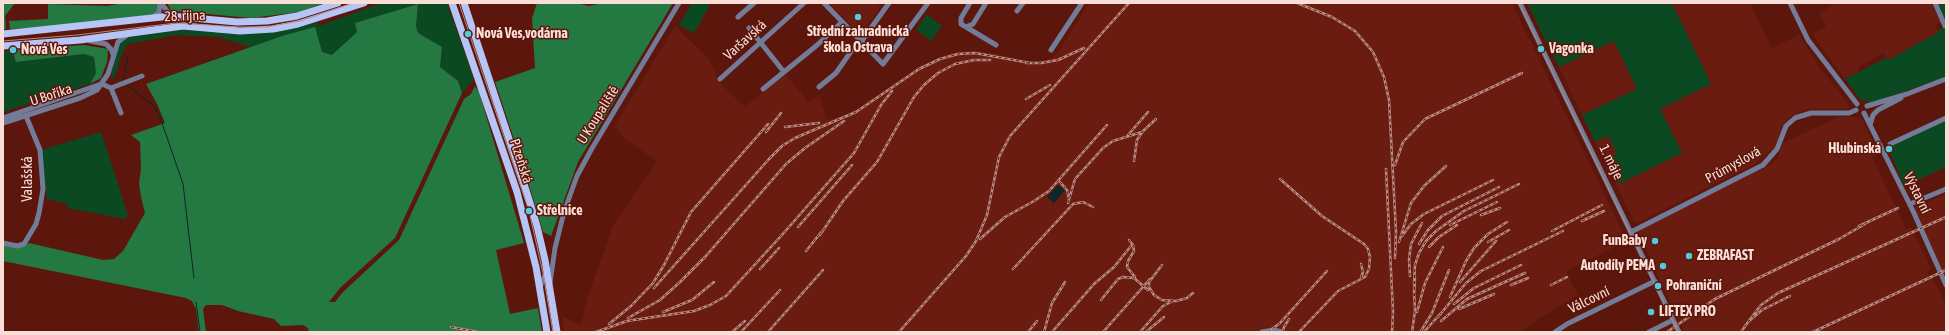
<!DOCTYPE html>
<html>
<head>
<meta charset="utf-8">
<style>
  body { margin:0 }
  #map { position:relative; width:1949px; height:335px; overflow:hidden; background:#5c160b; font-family:"Asap Condensed",sans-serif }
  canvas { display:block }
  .frame { position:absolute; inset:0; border:4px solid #f9ded8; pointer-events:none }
</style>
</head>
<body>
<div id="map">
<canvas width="1949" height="335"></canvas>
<div class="frame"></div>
</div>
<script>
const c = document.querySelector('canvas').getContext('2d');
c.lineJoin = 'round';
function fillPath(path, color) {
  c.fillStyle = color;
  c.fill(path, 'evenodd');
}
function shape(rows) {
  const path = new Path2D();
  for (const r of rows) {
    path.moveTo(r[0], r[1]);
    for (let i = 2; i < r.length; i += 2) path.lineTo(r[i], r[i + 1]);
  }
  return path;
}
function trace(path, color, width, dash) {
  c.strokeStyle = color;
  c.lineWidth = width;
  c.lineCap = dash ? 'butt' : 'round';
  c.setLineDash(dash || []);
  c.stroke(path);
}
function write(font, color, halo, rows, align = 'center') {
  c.font = font + ' "Asap Condensed",sans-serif';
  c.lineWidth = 3;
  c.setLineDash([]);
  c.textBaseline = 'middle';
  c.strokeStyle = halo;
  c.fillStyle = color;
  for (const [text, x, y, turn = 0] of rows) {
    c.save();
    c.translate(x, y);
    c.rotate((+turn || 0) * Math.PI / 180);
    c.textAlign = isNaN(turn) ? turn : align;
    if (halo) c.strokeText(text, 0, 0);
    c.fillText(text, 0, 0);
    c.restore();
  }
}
const built = shape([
  [833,3,875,3,881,7,860,35,831,5],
  [1089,3,1512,3,1627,241,1566,271,1578,295,1535,321,1521,332,564,332,562,316,581,325,589,293,613,226,657,161,621,136,619,130,614,127,675,26,709,59,719,82,745,107,785,74,809,103,819,95,827,120,845,115,858,109,920,66,951,53,971,51,994,53,1018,60,1039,61,1049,59,1057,54],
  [1650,3,1750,3,1772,48,1799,35,1820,68,1850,106,1847,109,1808,109,1790,117,1782,127,1774,148,1753,165,1635,224,1551,51],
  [1833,3,1931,3,1941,22,1935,26,1939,32,1887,60,1884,53,1858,67,1860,71,1845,79,1812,34,1826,26,1819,13,1833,5],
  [1838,117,1855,117,1862,119,1878,153,1872,157,1906,229,1911,227,1931,269,1927,271,1930,278,1932,277,1946,305,1946,332,1684,332,1638,231,1771,164,1777,159,1783,143],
  [1946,194,1946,278,1914,208]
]);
const green = shape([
  [381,3,447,3,474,79,462,93,458,81,440,67,442,47,418,33,416,26,418,4,355,23,357,32,332,55,282,36,251,47,218,37,177,35,128,44,122,54,114,79,111,76,117,47,127,37,174,30,300,27,317,22,319,26],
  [692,3,707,3,710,5,694,33,679,25],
  [1527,3,1672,3,1711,84,1660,109,1682,153,1619,184,1607,159,1617,154,1608,136,1595,142,1582,115,1637,89,1614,41,1559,67],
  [1935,3,1946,3,1946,77,1879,100,1869,102,1861,100,1845,79,1886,58,1888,60,1939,32,1938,30,1944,27],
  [927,15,942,26,931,41,916,29],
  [12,50,16,62,85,54,94,57,96,73,90,84,3,112,3,51],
  [1946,120,1946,167,1904,186,1888,147],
  [101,132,128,215,125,219,67,208,68,204,47,199,41,150]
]);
const forest = shape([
  [3,3,15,3,5,16,6,29,3,29],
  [123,3,157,3,158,9,152,15,56,27,10,29,9,21,48,19,48,4,107,6],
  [167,3,324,3,299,12,251,18,175,11,171,10],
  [537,3,575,3,589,6,603,3,639,4,641,3,673,3,578,162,551,236,543,232,527,178,495,82,535,68,532,18],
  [418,4,416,26,418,33,442,47,440,67,458,81,462,93,395,238,340,288,329,302,335,302,342,293,399,240,464,99,471,94,475,86,479,92,524,243,496,250,510,314,538,308,542,332,309,332,308,328,303,325,281,326,274,319,238,311,222,305,206,305,203,309,206,332,199,332,196,309,192,301,186,298,3,261,3,245,18,248,29,243,103,260,114,259,123,251,145,213,141,197,139,183,141,169,140,142,131,135,165,123,157,104,146,84,282,36,315,27,322,52,332,55,357,32,355,23],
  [84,45,108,49,107,62,101,78,90,84,96,73,94,57,84,54,16,62,12,50]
]);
const water = shape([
  [1058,185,1065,190,1054,203,1047,197]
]);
const stream = shape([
  [123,81,128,56],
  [127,85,154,106,160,117,183,184,194,278],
  [196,302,200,332]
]);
const minor = shape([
  [161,3,168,12,174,15],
  [824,3,883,64,928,3],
  [970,3,961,18,961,24,996,45],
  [1520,3,1679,332],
  [1790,3,1808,40,1857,104],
  [1935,3,1945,26],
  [1017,11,1023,3],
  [153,17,159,12,160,3],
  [738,17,754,3],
  [966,27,973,24,986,3],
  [749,28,784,72],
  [90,41,106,44,111,49,113,54],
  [861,42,889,3],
  [1051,50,1082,3],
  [720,79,804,3],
  [102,84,111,88,142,76],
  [819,87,836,73,859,40],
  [111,88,121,113],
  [763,89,816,46,842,22],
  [1867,106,1907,94,1946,79],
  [1864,113,1913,211,1946,285],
  [3,118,101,84],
  [3,123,80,98,97,90,108,74,118,42,127,35],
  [1870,125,1873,115,1878,110,1901,98],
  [1890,144,1946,118],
  [1910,204,1946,189],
  [1631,232,1763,165,1777,149,1786,126,1795,118,1811,113,1849,113,1856,110],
  [3,243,17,246,24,244,36,224,39,213,43,189,40,150,26,116],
  [550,283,555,248,564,212,577,176,591,150,679,3],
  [540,287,547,271],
  [1262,332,1274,330,1282,332],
  [1555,332,1567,324,1655,281],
  [1649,332,1673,320]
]);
const major = shape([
  [452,3,517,192,536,267,547,332],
  [464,3,526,190,537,226,545,260,557,332],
  [3,34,171,16,237,22,267,21,297,16,338,3],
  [3,46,80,40,183,26,240,31,273,29,298,24,364,3]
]);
const tram = shape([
  [459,3,529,211,543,273,553,332],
  [1519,3,1678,332],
  [3,41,77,35,176,23,239,27,266,27,300,21,353,3]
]);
const rail = shape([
  [1297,3,1332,17,1355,31,1373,52,1384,77,1389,100,1396,232,1395,258],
  [1026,63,1041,63,1058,60,1084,48],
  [1026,99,1050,85],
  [785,127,819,123],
  [766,132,781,113],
  [1128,135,1148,112],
  [1134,161,1137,140,1143,131],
  [1395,165,1403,142,1425,119,1522,73],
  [1386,169,1393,312,1392,332],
  [1280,179,1322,216,1364,244,1368,249,1370,257,1369,269,1365,277,1338,291,1299,332],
  [1060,182,1067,190,1069,199],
  [1068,203,1075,179,1103,148,1113,141,1142,132,1156,119],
  [1481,215,1500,208],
  [1582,221,1604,211],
  [1450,225,1497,202],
  [1859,226,1898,208],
  [798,227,852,165],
  [1552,231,1602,205],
  [820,235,843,201,877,162,914,97,924,85,938,73,955,64,974,60,990,60],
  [1402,236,1411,224,1424,214,1493,180],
  [980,239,1005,217,1034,201,1049,191,1107,125],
  [1129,240,1133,245,1134,251,1128,261,1127,267,1135,277],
  [1399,242,1411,203,1424,186,1446,166],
  [1488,242,1509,230],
  [1419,244,1428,230,1442,216,1499,187],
  [1429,247,1439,237,1457,225],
  [806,251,823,230],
  [1162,265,1149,282,1149,287,1154,295,1162,300,1176,301,1187,298,1193,293],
  [760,269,779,248],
  [1013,269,1073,204,1083,202,1093,207],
  [1410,276,1409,259,1411,244,1422,223],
  [1361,278,1363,272,1361,264],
  [1460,282,1496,241],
  [1414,284,1415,265,1419,253,1426,241,1436,231,1464,211,1519,184],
  [1511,285,1528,278],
  [1551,285,1567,277],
  [654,288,769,159,782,146,795,138,856,112,919,69,940,59,958,54,975,53,1030,63],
  [1414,296,1415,279],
  [1450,297,1466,261,1474,248,1488,234,1507,222],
  [1101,300,1118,279,1123,277,1134,278,1148,290],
  [1454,304,1474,288,1521,265],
  [1459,309,1494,294],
  [663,312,692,300,714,282],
  [1417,312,1425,283,1443,247],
  [1438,317,1466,283,1481,271,1563,231],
  [628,318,660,300,680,282,705,257,786,164,805,148,844,121],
  [1441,321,1467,299,1525,273],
  [1748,322,1761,305,1778,293,1946,217],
  [609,324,631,306,653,283,664,265,691,212,768,124],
  [451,327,478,332],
  [1147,331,1164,317],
  [1421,331,1432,313,1449,270],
  [596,332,627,321,694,311,710,305,726,296,781,236,854,153,881,105,892,91],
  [732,332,745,321],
  [741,332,780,290],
  [768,332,823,270],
  [899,332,966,256,976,241,987,215,999,157,1010,136,1129,3],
  [1028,332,1037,321],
  [1044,332,1052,303,1065,282],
  [1052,332,1094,284,1114,267,1131,246],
  [1103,332,1150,279],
  [1140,332,1163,306,1173,301],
  [1268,332,1280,323,1327,271],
  [1283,332,1284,327,1289,319],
  [1412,332,1415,311,1414,290],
  [1424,332,1441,313],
  [1667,332,1715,299,1839,239,1865,224],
  [1741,332,1748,322,1762,310,1790,296],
  [1813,332,1946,270]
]);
const markers = [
  [858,17,4,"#55cadf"],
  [468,34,4,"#55cadf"],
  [1541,49,4,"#55cadf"],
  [13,50,4,"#55cadf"],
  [1889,149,4,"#55cadf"],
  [529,211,4,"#55cadf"],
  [1655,241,4,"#55cadf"],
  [1689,256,4,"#55cadf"],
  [1663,266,4,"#55cadf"],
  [1658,286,4,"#55cadf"],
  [1651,312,4,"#55cadf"]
];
const streetNames = [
  ["28. října",185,16,-2],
  ["Varšavská",745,40,-42],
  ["U Boříka",51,95,-18],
  ["U Koupaliště",598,115,-58],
  ["Plzeňská",521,161,72],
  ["1. máje",1611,162,64],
  ["Průmyslová",1733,165,-29],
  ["Valašská",28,179,-90],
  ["Výstavní",1917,193,64],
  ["Válcovní",1589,300,-26]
];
const poiNames = [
  ["Střední zahradnická",858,32,"center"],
  ["škola Ostrava",858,48,"center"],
  ["Nová Ves,vodárna",476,34],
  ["Vagonka",1549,49],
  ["Nová Ves",21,50],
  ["Hlubinská",1881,149,"right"],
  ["Střelnice",537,211],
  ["FunBaby",1647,241,"right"],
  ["ZEBRAFAST",1697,256],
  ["Autodíly PEMA",1655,266,"right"],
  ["Pohraniční",1666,286],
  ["LIFTEX PRO",1659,312]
];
fillPath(built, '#6a1c11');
fillPath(green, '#0b4923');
fillPath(forest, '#247842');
fillPath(water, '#0f2529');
trace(stream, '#0f2529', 1);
trace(minor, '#727c99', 5);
trace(major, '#b6c5f6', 7);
trace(tram, '#b88b83', 1);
trace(rail, '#b88b83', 2.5);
trace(rail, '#5c160b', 1, [3]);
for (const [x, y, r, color] of markers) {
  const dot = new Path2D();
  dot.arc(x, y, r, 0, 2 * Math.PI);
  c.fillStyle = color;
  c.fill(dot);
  trace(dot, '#5c160b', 1.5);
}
write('14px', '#f9ded8', '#5c160b', streetNames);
write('bold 14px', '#f9ded8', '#5c160b', poiNames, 'left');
</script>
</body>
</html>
